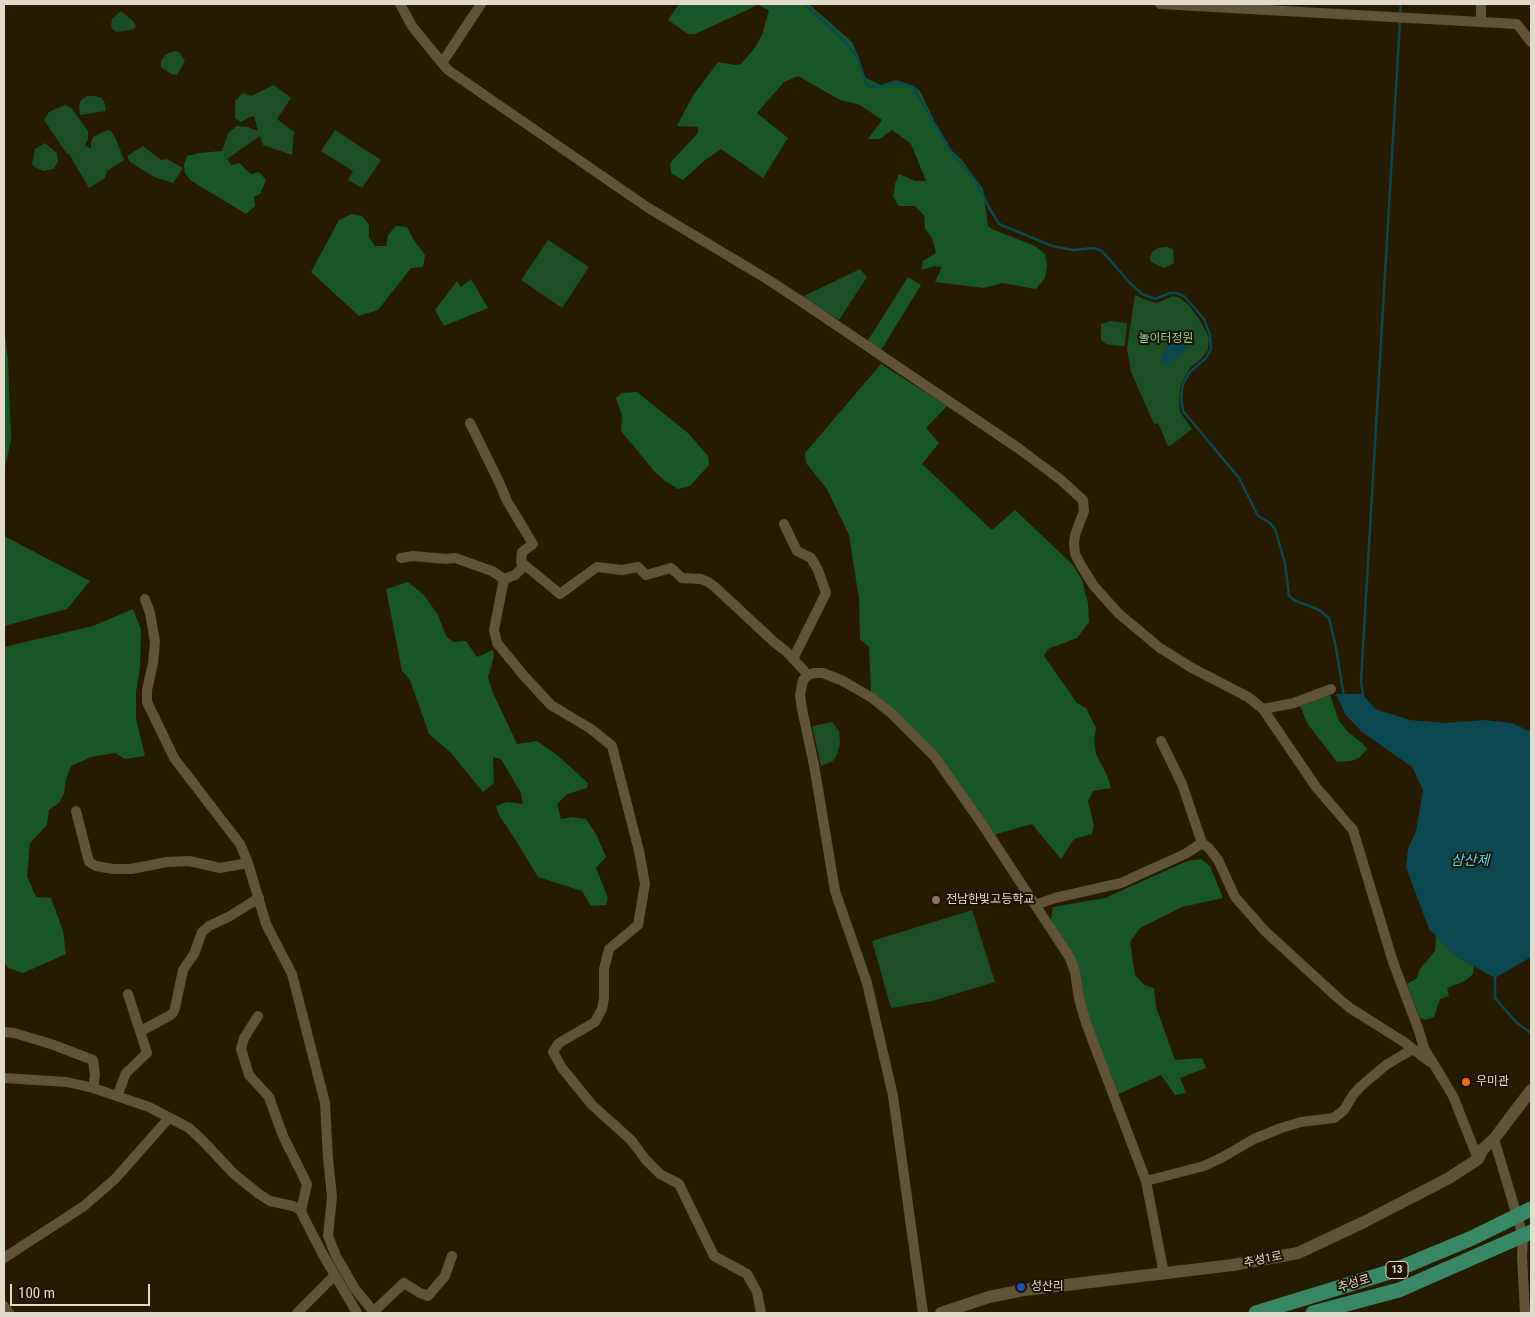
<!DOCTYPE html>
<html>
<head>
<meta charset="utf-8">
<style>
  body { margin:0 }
  #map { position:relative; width:1535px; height:1317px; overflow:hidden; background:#261b00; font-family:"Roboto Condensed",sans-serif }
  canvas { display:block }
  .frame { position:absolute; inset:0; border:5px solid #e2dbca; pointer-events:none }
  .scale { position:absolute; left:10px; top:1284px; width:140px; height:22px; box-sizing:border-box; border:2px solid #e2dbca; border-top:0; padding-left:6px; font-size:15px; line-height:18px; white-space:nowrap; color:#e2dbca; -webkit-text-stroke:4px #1d1100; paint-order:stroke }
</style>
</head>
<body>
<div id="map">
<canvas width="1535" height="1317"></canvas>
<div class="frame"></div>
<div class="scale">100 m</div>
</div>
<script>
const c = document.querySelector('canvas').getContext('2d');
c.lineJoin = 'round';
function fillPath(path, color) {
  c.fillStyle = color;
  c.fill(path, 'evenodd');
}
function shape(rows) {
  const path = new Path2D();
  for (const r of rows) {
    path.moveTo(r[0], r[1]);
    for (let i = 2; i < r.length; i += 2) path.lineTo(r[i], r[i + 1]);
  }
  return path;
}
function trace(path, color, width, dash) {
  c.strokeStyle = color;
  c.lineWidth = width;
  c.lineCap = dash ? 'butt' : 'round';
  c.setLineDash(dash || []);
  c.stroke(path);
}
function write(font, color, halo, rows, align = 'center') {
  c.font = font + ' "Roboto Condensed","Noto Sans KR",sans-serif';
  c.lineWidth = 4;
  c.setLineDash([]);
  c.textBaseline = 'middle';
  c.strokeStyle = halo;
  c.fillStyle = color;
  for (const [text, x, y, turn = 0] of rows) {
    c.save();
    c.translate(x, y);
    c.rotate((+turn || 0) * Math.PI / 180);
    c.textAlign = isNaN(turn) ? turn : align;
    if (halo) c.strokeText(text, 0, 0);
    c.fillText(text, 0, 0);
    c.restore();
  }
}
const green = shape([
  [121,11,133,21,136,26,134,29,116,32,111,27,112,19],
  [177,51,180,53,185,61,177,75,171,74,161,67,161,61,165,55,171,52],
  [274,85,291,98,277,119,294,132,292,155,263,145,260,136,227,159,222,151,228,133,237,126,248,127,258,131,254,116,250,117,241,122,235,118,235,101,243,93,251,96],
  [87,96,95,96,102,98,105,104,106,111,80,115,79,106,81,100],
  [65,105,71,108,88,131,88,139,85,145,91,149,91,142,93,137,107,130,111,131,116,139,124,160,107,171,105,178,89,188,69,154,67,154,44,120,49,112],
  [335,130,381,160,362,188,348,180,353,171,321,151],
  [45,143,57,153,58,161,54,169,44,171,36,168,32,164,35,149],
  [143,146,161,160,167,159,183,168,173,183,154,177,130,162,127,156],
  [548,240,589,267,562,308,521,280],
  [1167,247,1173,249,1174,263,1164,268,1151,262,1150,257,1152,252,1158,248],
  [860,269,867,277,839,320,802,297],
  [1135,295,1146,300,1157,303,1173,296,1180,298,1189,305,1201,322,1209,338,1208,350,1201,359,1190,368,1181,384,1179,398,1180,412,1192,429,1170,446,1168,446,1158,423,1154,424,1131,372,1127,348],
  [1110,321,1127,323,1125,346,1118,346,1106,344,1101,340,1101,324],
  [832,722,839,731,840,743,837,754,833,761,821,766,812,726],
  [972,910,995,982,932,1001,891,1008,872,941]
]);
const forest = shape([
  [679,4,809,4,852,42,858,56,864,77,881,85,896,80,914,86,920,91,946,145,962,160,983,189,988,226,994,230,1035,246,1045,254,1047,266,1045,278,1036,289,1002,283,984,288,935,282,942,267,934,266,922,270,923,261,936,253,932,238,925,229,924,215,915,206,899,206,893,197,895,184,899,174,915,181,926,181,911,144,892,130,880,139,868,139,882,120,860,105,840,100,798,76,784,82,757,113,788,138,763,178,721,149,704,161,683,180,671,173,670,163,698,133,698,127,677,126,692,97,718,62,735,65,741,64,754,49,762,35,769,10,758,5,695,34,688,34,668,20],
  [222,151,231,165,239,163,251,174,259,172,266,180,260,194,254,197,255,206,246,214,190,180,185,173,184,165,187,156,199,153],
  [352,214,362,216,369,225,369,237,375,246,386,246,388,235,396,226,407,227,413,239,425,255,423,267,411,268,378,310,359,316,311,272,339,220],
  [908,277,921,285,881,350,867,342],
  [471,279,488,308,444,326,435,310,457,281,461,287],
  [4,327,8,360,11,440,4,471],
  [881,364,947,406,926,428,939,443,922,464,992,530,1015,510,1073,565,1082,580,1088,603,1089,622,1077,638,1048,649,1044,656,1077,703,1086,708,1096,728,1094,741,1096,754,1107,775,1111,788,1093,791,1088,801,1094,826,1092,834,1074,839,1061,859,1032,824,993,835,969,801,871,692,869,647,860,639,859,599,849,535,827,489,806,463,805,453],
  [637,392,689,434,708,456,709,465,690,486,678,489,665,481,654,471,621,431,622,415,616,398,622,393],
  [4,536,90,581,67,609,4,626],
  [408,582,424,595,438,615,446,636,453,642,466,641,477,657,493,650,494,656,488,677,493,693,517,744,537,741,557,755,588,783,587,788,567,794,557,804,561,819,572,817,586,819,596,834,606,857,596,868,608,898,606,905,591,906,582,891,538,877,513,836,499,815,496,806,507,802,523,804,521,793,501,759,493,757,494,783,483,792,451,753,429,734,410,680,402,671,386,589],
  [133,609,141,629,140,667,136,693,136,718,145,756,125,759,115,753,91,757,71,766,66,779,64,794,59,803,49,810,47,825,30,843,27,876,36,897,51,898,63,931,66,954,23,973,8,968,4,962,4,647,93,626],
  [1330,695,1339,721,1348,732,1363,744,1367,749,1359,758,1351,761,1337,762,1307,723,1300,706],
  [1201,859,1210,866,1223,898,1182,907,1140,928,1130,942,1135,975,1144,985,1154,988,1156,1007,1175,1060,1202,1058,1206,1068,1180,1078,1186,1093,1175,1095,1161,1075,1116,1095,1089,1024,1077,971,1050,924,1053,907,1105,898,1187,861],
  [1436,936,1457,957,1474,966,1473,974,1465,981,1447,988,1449,996,1440,999,1434,1017,1425,1020,1420,1018,1407,984,1417,978,1419,970,1435,951]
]);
const water = shape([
  [1183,331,1190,338,1191,343,1177,357,1165,365,1162,363,1161,358,1164,349,1172,344],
  [1336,694,1362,694,1375,709,1410,720,1445,723,1484,720,1512,723,1531,732,1531,957,1495,978,1457,957,1429,929,1406,867,1408,849,1416,831,1423,790,1412,767,1362,732,1345,714]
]);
const stream = shape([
  [804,4,838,35,857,56,866,83,871,87,884,86,896,82,913,87,952,153,969,172,981,190,988,206,999,224,1052,246,1073,250,1094,248,1102,251,1129,282,1142,294,1155,299,1170,293,1176,293,1184,296,1204,319,1210,335,1211,349,1206,358,1190,372,1183,384,1181,397,1183,411,1239,478,1258,516,1270,523,1275,529,1285,563,1289,596,1294,600,1319,610,1329,618,1336,648,1344,697],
  [1400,15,1401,4],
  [1363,696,1361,681,1400,20],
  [1495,976,1495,998,1517,1023,1531,1033]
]);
const minor = shape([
  [400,4,412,26,442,63,481,4],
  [1160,4,1517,24,1531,42],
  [1481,21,1481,4],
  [442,63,448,70,647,207,767,279,802,302,1018,448,1061,480,1083,500,1084,511,1075,535,1074,543,1075,554,1082,567,1094,586,1118,613,1160,648,1192,668,1248,697,1263,709,1294,703,1331,689],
  [470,423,500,484,507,501,533,544,522,552,521,562,560,594,597,567,622,570,638,567,646,575,671,568,682,578,701,579,708,582,715,587,774,642,787,652,808,675],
  [784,524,797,551,811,558,818,570,826,593,793,659],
  [401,558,413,556,446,559,455,558,492,571,504,579,515,575,524,566],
  [504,579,494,630,497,643,525,677,551,705,591,729,612,746,639,851,645,884,638,925,609,949,604,969,604,998,602,1009,595,1022,559,1043,553,1052,562,1068,592,1105,631,1140,646,1160,660,1174,679,1184,714,1256,747,1274,757,1292,761,1313],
  [145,599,150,613,155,642,153,663,147,690,147,702,174,758,240,844,248,863,266,924,292,974,325,1103,328,1158,332,1197,328,1236,336,1256,355,1289,373,1311],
  [1263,709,1316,787,1353,830,1393,962,1419,1031,1424,1048,1453,1096,1478,1159],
  [1161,741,1182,784,1202,843,1209,848,1218,860,1235,897,1265,931,1338,998,1350,1008,1404,1042,1430,1062],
  [76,811,89,862,96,866,113,869,131,869,167,862,189,861,220,868,248,863],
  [1035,905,1055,898,1121,883,1185,854,1202,843],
  [258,1016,244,1038,241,1049,249,1075,269,1097,283,1136,307,1184,301,1211],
  [141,1031,169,1016,173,1013,175,1008,183,970,194,954,202,932,209,926,230,916,259,898],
  [4,1032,14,1033,51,1044,93,1060,95,1075,93,1088],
  [4,1078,67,1082,93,1088,149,1107,189,1128,203,1141,234,1174,259,1194,270,1201,293,1206,300,1210,322,1253,357,1313],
  [117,1096,126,1073,147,1053,128,994],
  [1494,1139,1523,1236,1522,1256,1525,1313],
  [1146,1181,1204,1166,1221,1158,1254,1139,1281,1128,1301,1122,1334,1118,1344,1110,1353,1095,1360,1087,1386,1065,1413,1049],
  [4,1258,84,1206,115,1179,169,1118],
  [4,1306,9,1313],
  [297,1313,334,1276],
  [372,1313,404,1283,420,1293,428,1296,445,1276,452,1256],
  [923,1313,893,1096,867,983,835,891,814,765,802,709,800,695,803,680,808,675,814,673,823,673,843,681,872,698,891,713,935,757,984,827,1070,958,1075,972,1079,999,1086,1023,1146,1181,1164,1274]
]);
const tertiary = shape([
  [941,1313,989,1297,1024,1290,1233,1265,1298,1253,1364,1222,1449,1178,1478,1159,1483,1149,1494,1139,1531,1090]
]);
const primary = shape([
  [1256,1313,1393,1271,1472,1238,1531,1209],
  [1313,1313,1399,1290,1531,1232]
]);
const markers = [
  [936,900,5,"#8d6e63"],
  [1466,1082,5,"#e8710a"],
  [1021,1287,5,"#1a4fb4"]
];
const shields = [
  [1397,1270,22]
];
const shieldNames = [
  ["13",1397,1270]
];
const parkNames = [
  ["놀이터정원",1166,339]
];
const poiNames = [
  ["전남한빛고등학교",946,900],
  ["우미관",1476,1082],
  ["성산리",1031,1287]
];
const streetNames = [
  ["추성1로",1263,1260,-11],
  ["추성로",1354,1284,-17]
];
const waterNames = [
  ["삼산제",1470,861]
];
fillPath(green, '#1c4f26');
fillPath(forest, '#185627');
fillPath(water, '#0c4852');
trace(stream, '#0c4852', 2.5);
trace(minor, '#605337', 10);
trace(tertiary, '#605337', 12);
trace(primary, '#388766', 15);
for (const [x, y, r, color] of markers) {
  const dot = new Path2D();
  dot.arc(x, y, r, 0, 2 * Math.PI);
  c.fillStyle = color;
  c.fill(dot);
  trace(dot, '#1d1100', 2);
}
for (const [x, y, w] of shields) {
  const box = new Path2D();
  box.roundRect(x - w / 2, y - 8.5, w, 17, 4);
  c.fillStyle = '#1d1100';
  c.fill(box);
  trace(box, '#e2dbca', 1);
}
write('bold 11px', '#e2dbca', null, shieldNames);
write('12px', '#83d890', '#1d1100', parkNames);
write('12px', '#e2dbca', '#1d1100', poiNames, 'left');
write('12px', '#e2dbca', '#1d1100', streetNames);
write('italic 14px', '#43def8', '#1d1100', waterNames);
</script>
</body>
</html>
